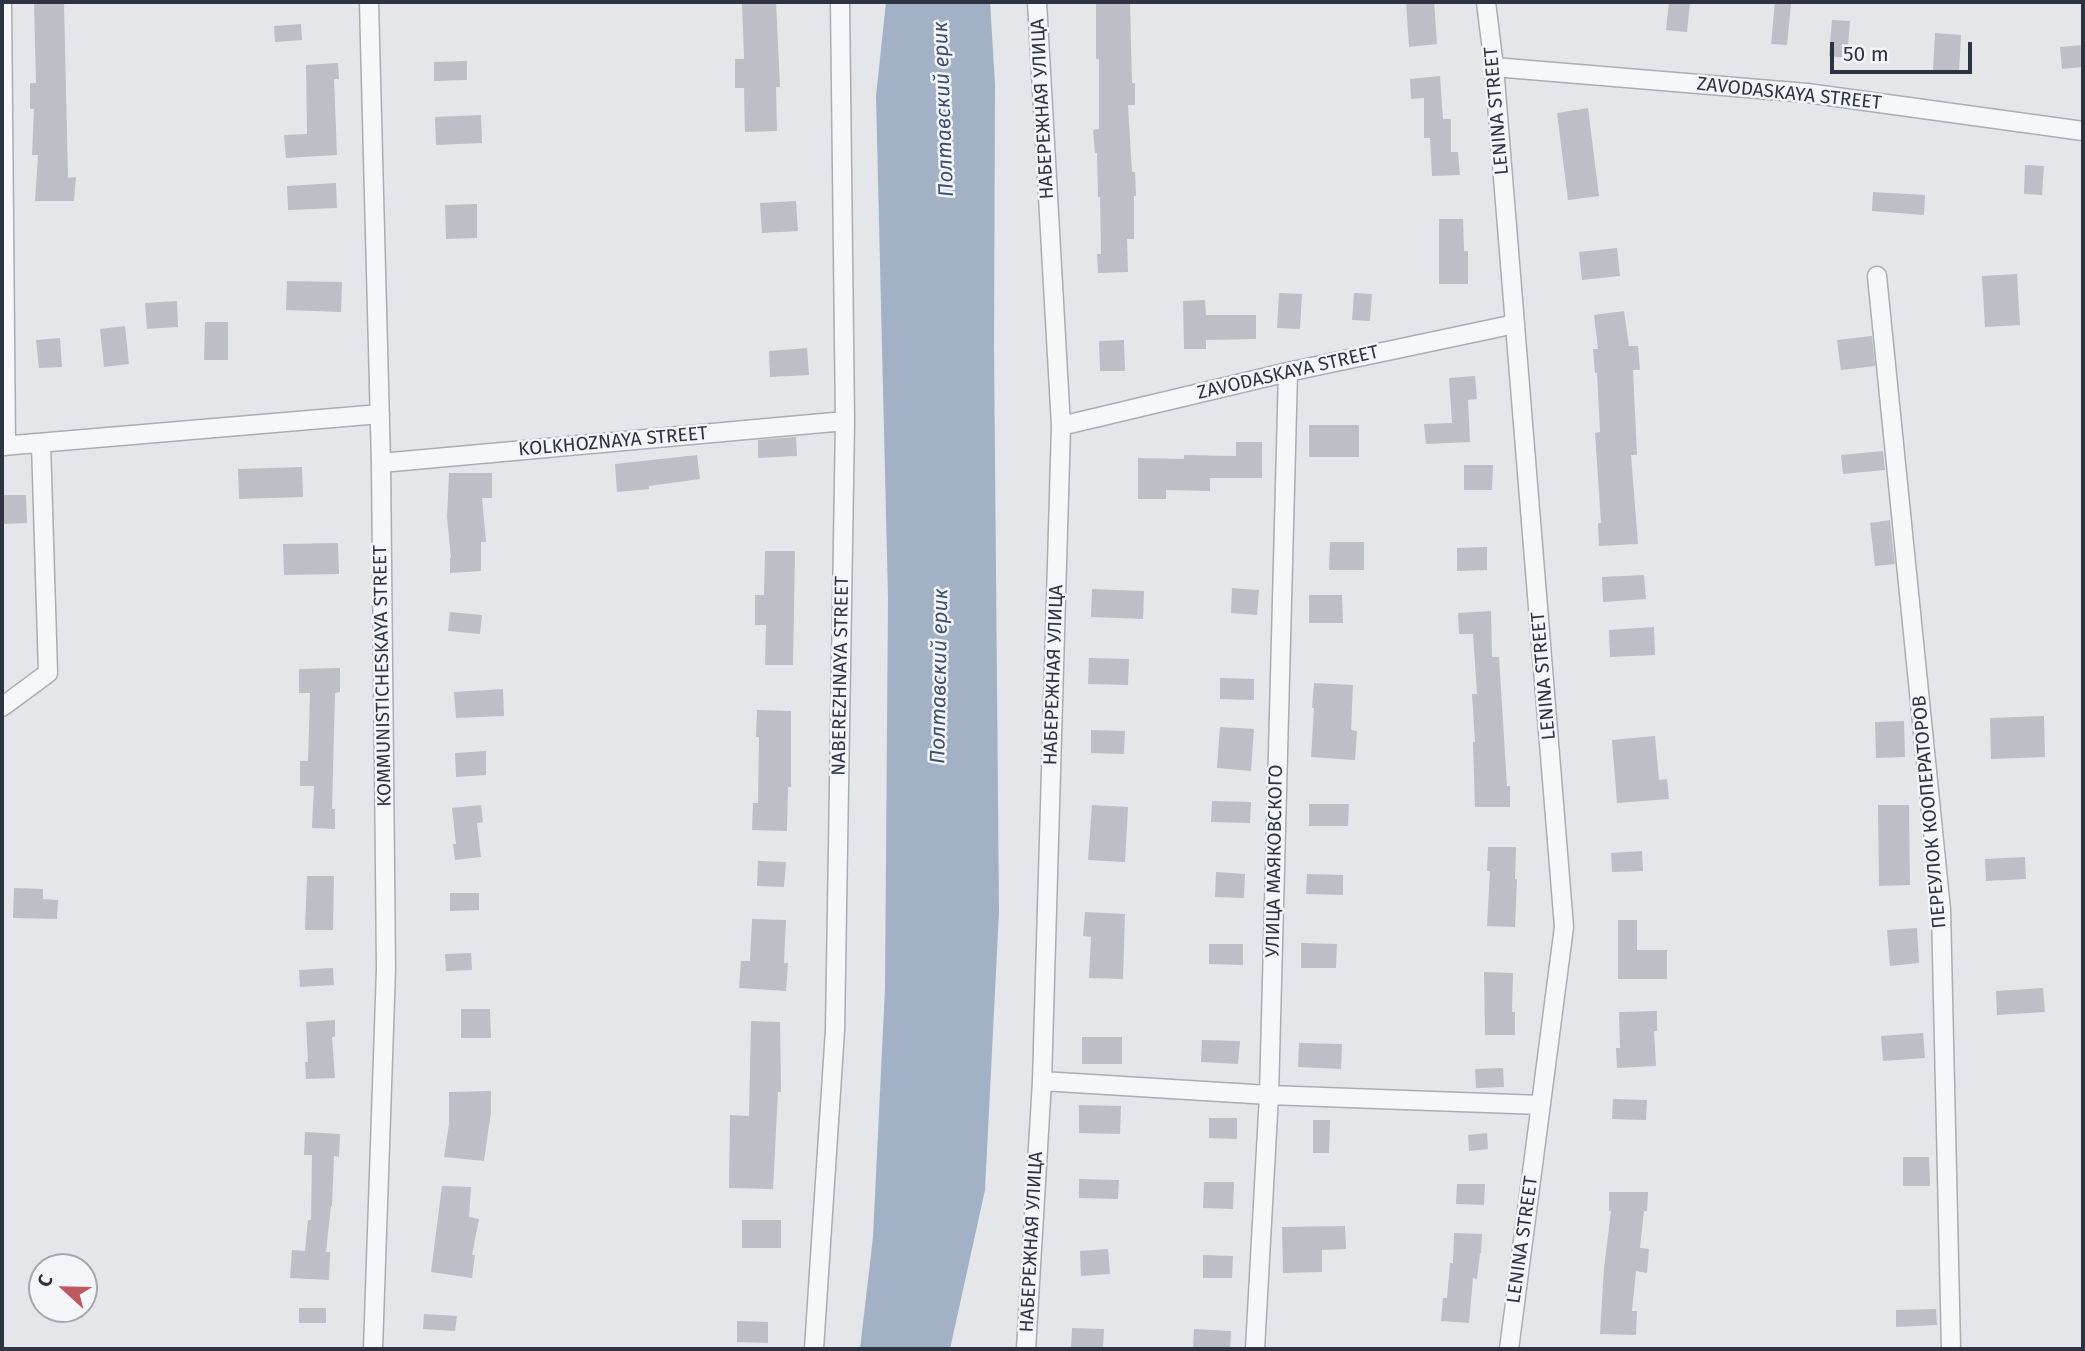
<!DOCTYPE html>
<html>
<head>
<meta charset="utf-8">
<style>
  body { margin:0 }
  #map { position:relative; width:2085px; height:1351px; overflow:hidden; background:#e4e6ea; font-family:"Fira Sans",sans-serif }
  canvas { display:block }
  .frame { position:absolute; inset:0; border:4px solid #2d3340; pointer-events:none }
  .north { position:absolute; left:28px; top:1253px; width:70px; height:70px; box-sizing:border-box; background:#f3f5f8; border:2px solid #a4a7ae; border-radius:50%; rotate:292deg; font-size:19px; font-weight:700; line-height:28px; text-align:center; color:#2d3340 }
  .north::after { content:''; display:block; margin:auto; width:24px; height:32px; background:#bf5860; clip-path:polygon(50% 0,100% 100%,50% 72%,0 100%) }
  .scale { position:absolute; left:1830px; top:42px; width:142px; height:32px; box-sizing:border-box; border:4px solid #2d3340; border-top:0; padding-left:9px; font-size:21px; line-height:24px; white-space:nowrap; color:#2d3340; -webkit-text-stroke:5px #f3f5f8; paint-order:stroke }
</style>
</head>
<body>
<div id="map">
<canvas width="2085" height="1351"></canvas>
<div class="frame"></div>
<div class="north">С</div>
<div class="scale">50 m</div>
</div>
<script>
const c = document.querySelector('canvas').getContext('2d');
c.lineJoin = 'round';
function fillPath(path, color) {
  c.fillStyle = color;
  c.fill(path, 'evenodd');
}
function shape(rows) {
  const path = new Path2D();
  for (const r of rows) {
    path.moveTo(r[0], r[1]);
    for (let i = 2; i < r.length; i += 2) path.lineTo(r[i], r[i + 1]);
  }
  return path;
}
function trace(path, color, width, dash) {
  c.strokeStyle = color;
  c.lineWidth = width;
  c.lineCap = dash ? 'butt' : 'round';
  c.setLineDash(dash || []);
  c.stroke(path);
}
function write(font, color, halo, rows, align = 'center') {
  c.font = font + ' "Fira Sans",sans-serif';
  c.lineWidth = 5;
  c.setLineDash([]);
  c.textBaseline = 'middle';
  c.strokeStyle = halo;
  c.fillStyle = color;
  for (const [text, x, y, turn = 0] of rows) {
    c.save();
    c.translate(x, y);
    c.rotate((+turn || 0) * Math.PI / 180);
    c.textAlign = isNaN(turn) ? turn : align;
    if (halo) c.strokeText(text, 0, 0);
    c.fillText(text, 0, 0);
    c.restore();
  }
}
const water = shape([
  [886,2,990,2,995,84,994,346,999,912,985,1190,950,1349,860,1349,873,1237,885,988,888,598,876,96]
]);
const building = shape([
  [34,2,64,2,68,178,76,177,74,201,35,201,38,155,32,155,34,109,30,109,30,83,36,83],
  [742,2,776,2,780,87,776,87,777,131,745,132,744,88,735,88,735,59,744,59],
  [1096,2,1130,2,1132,83,1135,83,1135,105,1128,105,1132,172,1135,172,1136,196,1134,196,1134,239,1127,239,1128,272,1098,273,1097,254,1101,254,1100,197,1098,197,1097,153,1095,153,1093,130,1099,129,1099,59,1096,59],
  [1406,2,1434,2,1437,44,1409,47],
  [1669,2,1690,3,1687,32,1666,30],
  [1775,2,1791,4,1787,45,1771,44],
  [1832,20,1850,21,1847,58,1829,56],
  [301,24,302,40,275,42,274,26],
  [1935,33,1961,35,1959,71,1933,70],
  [2083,45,2083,67,2062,69,2060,47],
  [467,61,467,80,434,81,434,62],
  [338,63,339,79,334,79,337,155,286,158,284,135,307,134,306,65],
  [1440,76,1443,119,1451,119,1451,152,1458,152,1460,175,1432,176,1430,138,1424,138,1424,98,1411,99,1410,79],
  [1588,108,1599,196,1568,200,1557,113],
  [481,115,482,143,436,145,435,117],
  [2025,165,2044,166,2042,195,2024,194],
  [336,183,337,208,288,210,287,186],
  [1873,192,1925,195,1924,215,1872,211],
  [796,201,798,231,762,233,760,203],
  [477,204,477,238,446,239,445,205],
  [1439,219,1463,219,1464,251,1468,251,1468,284,1439,284],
  [1617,248,1620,276,1582,280,1579,252],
  [2017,274,2020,325,1985,327,1982,276],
  [287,281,342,282,341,312,286,310],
  [1279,293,1302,294,1300,329,1277,328],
  [1354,293,1372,294,1370,321,1352,320],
  [1205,300,1206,315,1256,315,1256,339,1206,340,1206,349,1184,349,1183,301],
  [177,301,178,327,147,329,145,303],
  [1624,311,1629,346,1638,346,1640,370,1633,370,1637,455,1631,455,1638,544,1599,546,1598,523,1601,523,1595,433,1600,432,1597,373,1595,373,1593,349,1598,349,1594,315],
  [205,322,228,322,228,360,204,360],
  [125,326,129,364,104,367,100,329],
  [1872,336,1875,366,1841,370,1837,340],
  [60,338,62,367,39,368,36,340],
  [1124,340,1125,371,1100,371,1099,341],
  [807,348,809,375,770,377,769,351],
  [1475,376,1477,399,1468,400,1470,442,1426,444,1424,424,1452,423,1449,378],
  [1309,425,1359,425,1359,457,1309,457],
  [796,437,797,456,758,458,758,440],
  [1236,442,1262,442,1262,478,1210,478,1210,491,1166,490,1166,499,1138,499,1138,458,1184,459,1184,455,1236,456],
  [1883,451,1885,470,1843,474,1841,455],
  [697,455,700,479,649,486,649,489,617,492,615,464],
  [1464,465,1493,465,1492,490,1464,490],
  [302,467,303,497,239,499,238,469],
  [449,473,492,473,492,498,482,498,486,542,481,542,481,571,450,573,450,558,451,558,447,517],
  [2,495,26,495,27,523,2,524],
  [1890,520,1895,564,1875,566,1870,523],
  [1330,542,1364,542,1364,570,1329,570],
  [338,543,339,574,284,575,283,544],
  [1487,547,1487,570,1457,571,1457,548],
  [765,551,795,551,793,665,765,665,766,625,755,625,755,595,764,595],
  [1644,575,1646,599,1603,602,1602,577],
  [1232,588,1259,590,1257,615,1231,613],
  [1092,589,1144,591,1143,619,1091,617],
  [1309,595,1342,595,1343,623,1309,623],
  [1491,611,1492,657,1499,657,1507,786,1510,786,1510,807,1475,807,1473,742,1475,742,1472,694,1477,694,1473,634,1459,634,1458,613],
  [450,612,482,615,480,634,448,631],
  [1654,627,1655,655,1610,657,1609,630],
  [1089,658,1129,659,1128,685,1088,684],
  [340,668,340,692,335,693,332,809,335,809,335,829,312,828,314,786,300,786,300,761,308,761,310,693,299,693,299,669],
  [1220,678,1254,679,1254,700,1220,699],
  [1314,683,1353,685,1351,730,1357,731,1355,760,1311,757,1314,708,1312,708],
  [503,689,504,716,456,718,454,692],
  [757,710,791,711,791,787,788,787,787,831,752,830,753,803,758,803,759,737,756,737],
  [2044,716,2045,757,1991,759,1990,718],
  [1904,721,1905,757,1876,758,1875,722],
  [1220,727,1254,729,1251,771,1217,768],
  [1091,730,1125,731,1124,754,1091,753],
  [1655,736,1659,780,1667,779,1669,799,1617,803,1612,740],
  [486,751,486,775,456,777,455,753],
  [1212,801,1251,802,1250,823,1211,822],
  [1309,804,1349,804,1348,826,1309,826],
  [481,805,483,822,477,823,481,857,455,860,453,844,456,844,452,808],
  [1092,805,1128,807,1125,862,1088,860],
  [1878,805,1909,805,1910,885,1879,886],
  [1488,847,1516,847,1515,879,1517,879,1515,927,1487,926,1490,871,1487,871],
  [1642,851,1643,871,1612,872,1611,853],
  [2025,857,2026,879,1986,881,1985,859],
  [758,861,786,862,784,887,757,886],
  [1216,872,1245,874,1244,898,1215,897],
  [1307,874,1343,875,1343,895,1306,894],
  [307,876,334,876,333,930,305,930],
  [14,888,43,889,43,899,58,900,57,919,13,918],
  [450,893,479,893,479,910,450,911],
  [1085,912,1125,914,1123,979,1089,978,1091,937,1083,936],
  [752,919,786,920,784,963,788,963,786,991,739,988,741,961,750,961],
  [1618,920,1637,920,1637,950,1667,950,1667,979,1618,979],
  [1917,928,1919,963,1890,966,1887,930],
  [1301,943,1337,944,1336,968,1301,968],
  [1209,944,1243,944,1243,965,1209,964],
  [471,953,472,970,446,971,445,954],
  [333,968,334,985,300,987,299,970],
  [1484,972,1513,973,1512,1012,1515,1012,1515,1035,1485,1035],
  [2043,988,2045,1012,1997,1015,1996,991],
  [461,1009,490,1009,491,1038,461,1038],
  [1657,1011,1657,1031,1654,1031,1656,1066,1617,1068,1616,1048,1620,1048,1619,1012],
  [335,1020,335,1037,332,1037,335,1078,306,1079,305,1062,308,1062,306,1022],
  [751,1021,780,1022,781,1092,778,1092,773,1189,729,1188,730,1115,749,1116],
  [1923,1033,1925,1058,1883,1061,1881,1036],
  [1082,1037,1122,1037,1122,1064,1082,1064],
  [1202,1040,1240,1041,1238,1064,1201,1062],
  [1299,1043,1342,1044,1341,1069,1298,1067],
  [1503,1068,1504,1087,1476,1088,1475,1069],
  [491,1091,491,1112,484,1161,444,1157,449,1124,449,1092],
  [1613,1099,1647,1100,1646,1120,1612,1119],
  [1079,1105,1121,1106,1120,1134,1079,1133],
  [1209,1118,1237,1118,1237,1139,1209,1138],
  [1313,1120,1330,1120,1329,1153,1313,1153],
  [305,1132,340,1134,339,1157,334,1156,332,1206,331,1206,326,1252,330,1252,329,1280,290,1278,292,1250,305,1251,308,1220,311,1220,312,1155,304,1155],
  [1487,1133,1488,1149,1469,1151,1468,1135],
  [1903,1157,1929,1157,1930,1186,1903,1186],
  [1079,1179,1119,1180,1118,1199,1079,1198],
  [1204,1182,1234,1182,1233,1209,1203,1208],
  [1457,1184,1485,1184,1484,1205,1456,1204],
  [442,1186,471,1187,469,1217,479,1219,472,1255,475,1255,472,1278,431,1272],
  [1609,1192,1648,1192,1647,1211,1644,1211,1640,1248,1649,1249,1647,1273,1636,1271,1632,1311,1637,1311,1636,1335,1600,1334,1604,1268,1611,1211,1609,1211],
  [742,1220,781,1220,781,1248,742,1248],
  [1345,1226,1346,1249,1322,1250,1322,1272,1283,1273,1282,1227],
  [1454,1233,1482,1234,1481,1253,1480,1253,1477,1279,1473,1278,1469,1323,1441,1321,1443,1298,1447,1298,1450,1263,1453,1263],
  [1108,1249,1110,1274,1081,1276,1080,1251],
  [1203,1255,1233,1256,1232,1278,1203,1278],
  [299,1308,326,1308,326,1323,299,1323],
  [1936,1309,1937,1325,1896,1327,1896,1310],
  [424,1314,457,1316,455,1331,423,1329],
  [737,1321,768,1322,768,1343,737,1342],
  [1072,1328,1104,1329,1103,1349,1071,1349],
  [1194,1329,1231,1331,1230,1349,1193,1349]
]);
const minor = shape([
  [2,2,6,446],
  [369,2,381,463,386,969,373,1349],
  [1486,2,1494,67,1564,927,1509,1349],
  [1494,67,1807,93,2083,131],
  [1877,276,1941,910,1951,1349],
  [1061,426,1288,372,1515,324],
  [2,446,380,414],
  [381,463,845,421],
  [2,707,48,673,41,443],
  [1042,1081,1269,1095,1541,1105],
  [814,1349,835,1030,845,421,840,2],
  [1026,1349,1042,1081,1061,426,1037,2],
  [1255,1349,1269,1095,1288,372]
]);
const streetNames = [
  ["ZAVODASKAYA STREET",1789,94,6],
  ["НАБЕРЕЖНАЯ УЛИЦА",1043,109,-93],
  ["LENINA STREET",1497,111,-95],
  ["ZAVODASKAYA STREET",1288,373,-13],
  ["KOLKHOZNAYA STREET",613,442,-5],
  ["НАБЕРЕЖНАЯ УЛИЦА",1054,675,-88],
  ["KOMMUNISTICHESKAYA STREET",383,676,-91],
  ["NABEREZHNAYA STREET",841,676,-89],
  ["LENINA STREET",1544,676,-95],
  ["ПЕРЕУЛОК КООПЕРАТОРОВ",1930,812,-95],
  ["УЛИЦА МАЯКОВСКОГО",1275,861,-89],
  ["LENINA STREET",1523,1240,-82],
  ["НАБЕРЕЖНАЯ УЛИЦА",1032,1242,-87]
];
const waterNames = [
  ["Полтавский ерик",944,109,-92],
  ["Полтавский ерик",940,676,-89]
];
fillPath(water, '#a3b1c6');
fillPath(building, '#bcbfc6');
trace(minor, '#a9adb4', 21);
trace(minor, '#f6f7f9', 18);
write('19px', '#2d3340', '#f3f5f8', streetNames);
write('italic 21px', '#3c4f70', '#f3f5f8', waterNames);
</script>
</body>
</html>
